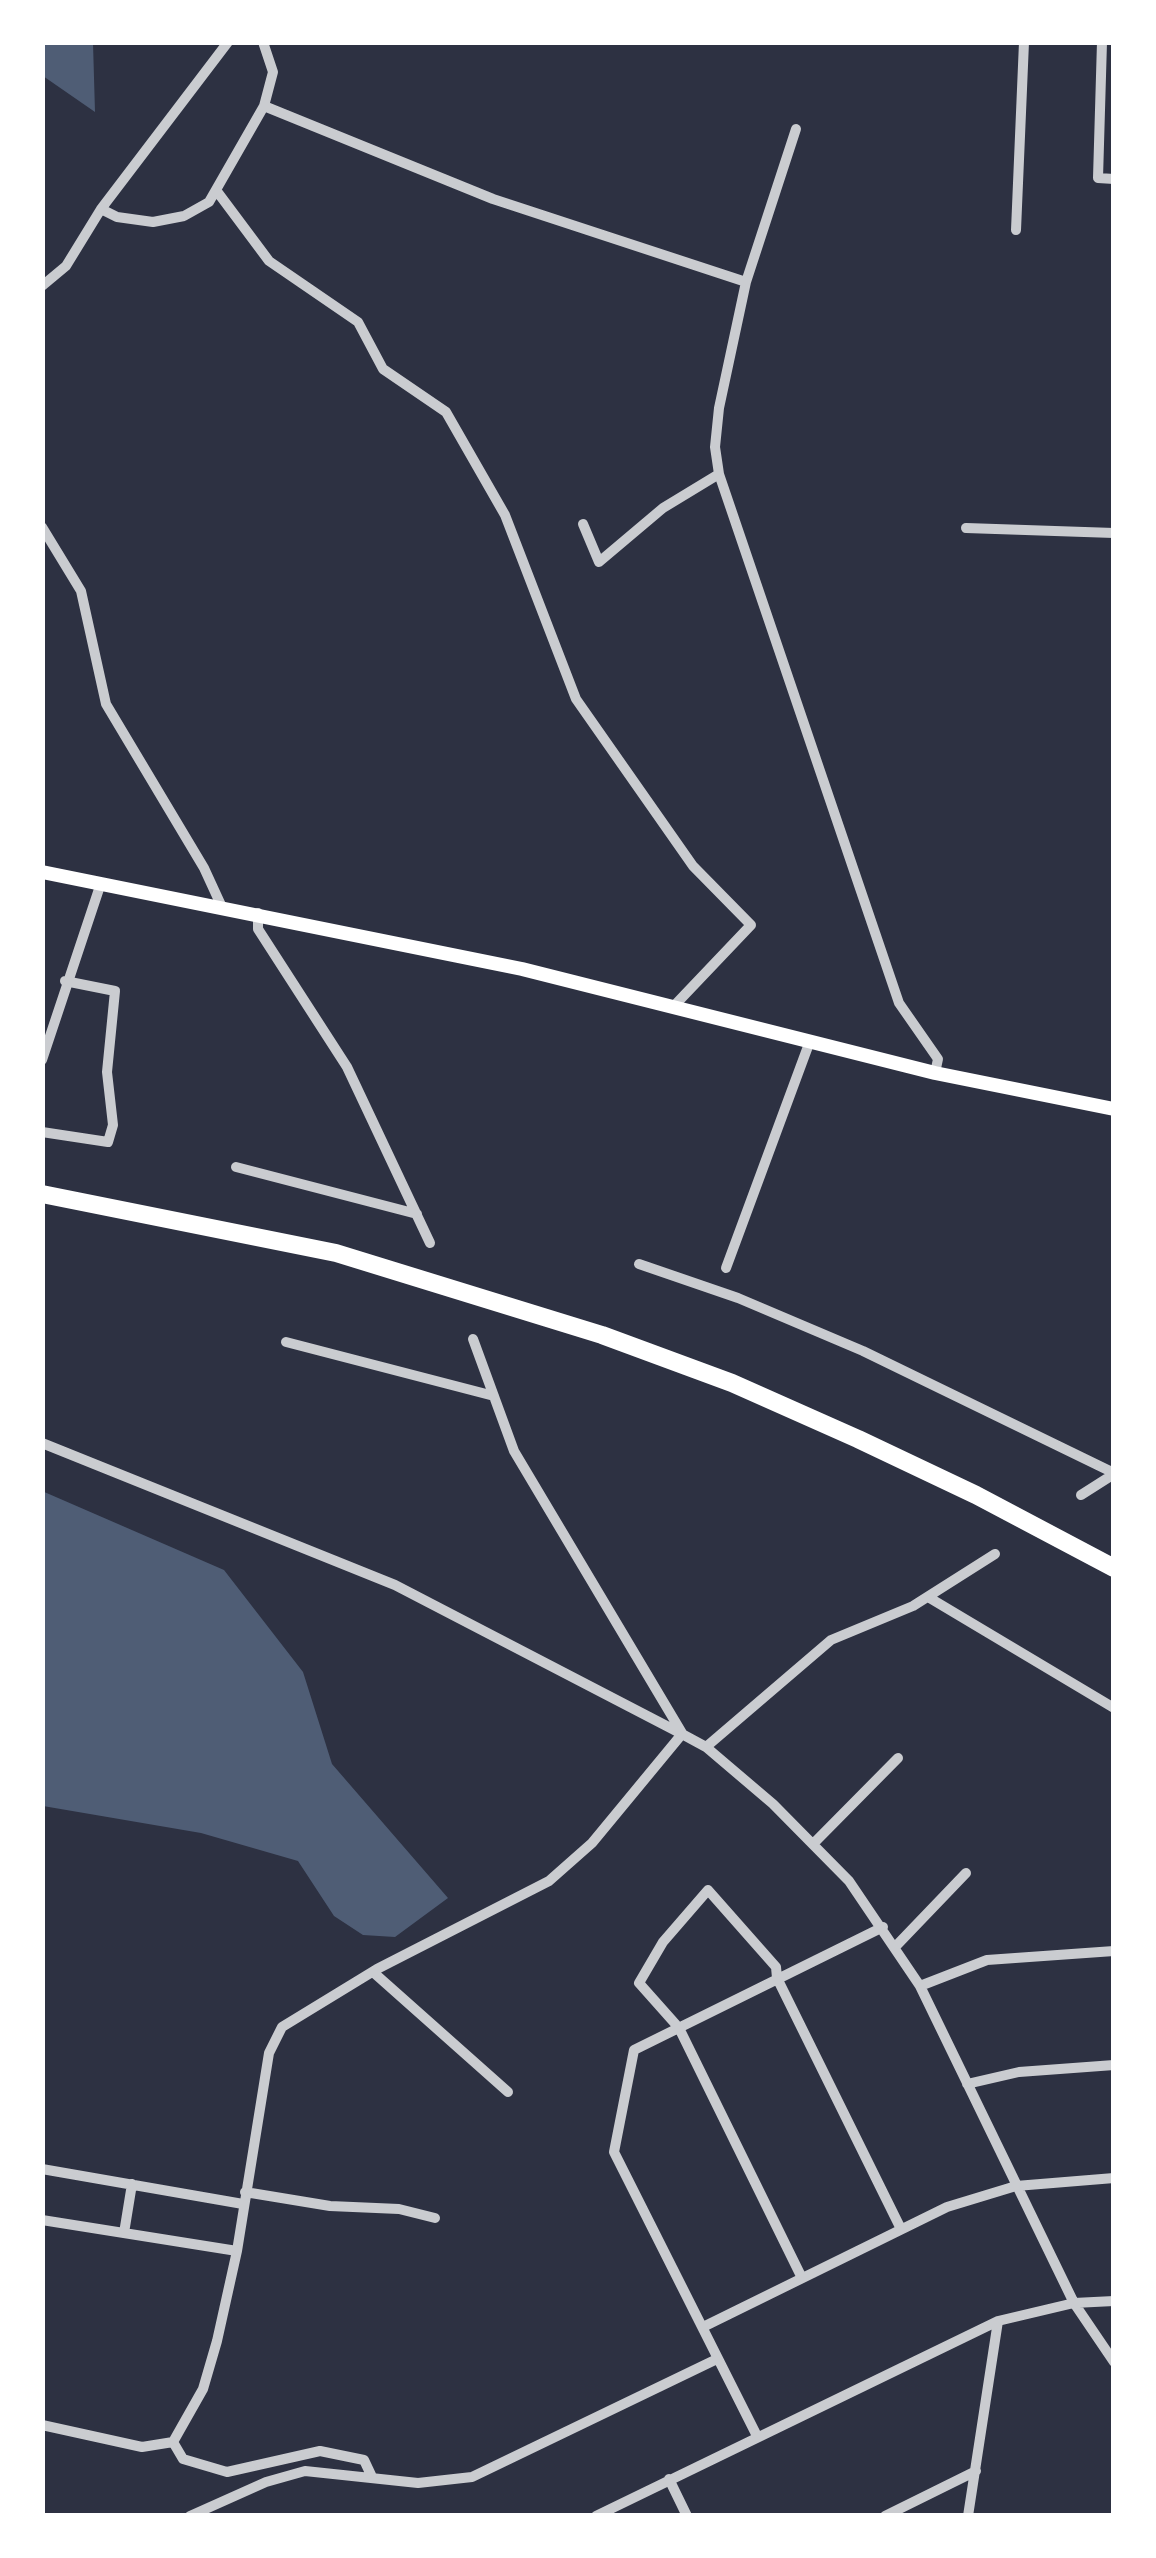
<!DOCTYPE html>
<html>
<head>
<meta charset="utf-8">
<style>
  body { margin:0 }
  #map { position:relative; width:1156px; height:2558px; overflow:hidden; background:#2d3142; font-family:"Golos Text",sans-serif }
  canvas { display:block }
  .frame { position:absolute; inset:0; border:45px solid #fff; pointer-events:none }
</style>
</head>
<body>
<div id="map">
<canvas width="1156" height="2558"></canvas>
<div class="frame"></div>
</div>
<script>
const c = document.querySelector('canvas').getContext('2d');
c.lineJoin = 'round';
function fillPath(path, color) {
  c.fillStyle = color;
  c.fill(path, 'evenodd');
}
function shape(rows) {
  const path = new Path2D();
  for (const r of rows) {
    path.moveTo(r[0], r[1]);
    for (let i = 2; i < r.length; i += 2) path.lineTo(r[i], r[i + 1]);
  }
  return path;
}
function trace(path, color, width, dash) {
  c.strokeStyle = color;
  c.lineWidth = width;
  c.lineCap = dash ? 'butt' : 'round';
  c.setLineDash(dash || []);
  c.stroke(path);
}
const water = shape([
  [42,43,93,43,95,112,43,76],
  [42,1491,224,1570,303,1672,332,1764,448,1898,395,1937,363,1935,334,1916,298,1861,201,1833,43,1806]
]);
const minor = shape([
  [263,42,273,72,264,106,493,199,746,282,719,408,715,447,719,474,899,1003,938,1059,935,1073],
  [1102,42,1098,178,1114,179],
  [216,190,269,261,358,322,383,369,446,412,505,515,576,699,693,866,751,925,673,1007],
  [101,209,117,217,153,222,184,216,209,202,264,106],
  [1016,230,1024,42],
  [746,282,796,129],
  [42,286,66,266,101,209,228,42],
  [583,524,599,562,663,508,719,474],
  [42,527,81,591,106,704,204,868,221,905],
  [966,528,1114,533],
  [258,913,258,929,347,1067,430,1243],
  [42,1060,101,883],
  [42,1132,108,1142,113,1125,107,1072,115,991,65,981],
  [236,1167,417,1214],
  [639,1264,738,1298,863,1351,1114,1473],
  [726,1268,810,1041],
  [473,1339,514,1451,682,1733],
  [286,1342,494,1396],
  [42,1443,395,1585,682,1734,706,1747,773,1804,849,1881,920,1986,1074,2303,1114,2362],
  [1081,1495,1114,1474],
  [928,1597,1114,1708],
  [706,1747,831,1640,913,1606,995,1554],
  [813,1844,898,1758],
  [896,1946,966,1873],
  [373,1972,508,2092],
  [920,1986,987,1960,1114,1951],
  [967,2084,1019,2072,1114,2065],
  [42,2169,243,2204],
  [245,2192,330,2206,399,2209,435,2218],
  [42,2220,237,2251],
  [124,2233,132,2184],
  [801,2276,679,2028,639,1983,663,1942,708,1890,776,1967,777,1978,900,2227],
  [703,2327,947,2207,1016,2186,1114,2178],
  [42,2425,142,2447,173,2442,203,2389,217,2341,237,2251,269,2053,282,2027,377,1969,549,1881,592,1843,682,1734],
  [757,2436,614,2152,634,2050,883,1927],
  [173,2442,183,2459,227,2472,320,2451,364,2460,372,2477],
  [669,2479,687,2516],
  [190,2516,266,2482,305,2471,418,2483,472,2477,717,2359],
  [596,2516,998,2321,1074,2303,1114,2301],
  [885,2516,976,2471],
  [968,2516,998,2321]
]);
const secondary = shape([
  [42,872,522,969,935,1073,1114,1109]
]);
const motorway = shape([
  [42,1194,336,1253,602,1335,732,1383,858,1439,976,1495,1114,1568]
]);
fillPath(water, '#4f5d75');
trace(minor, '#caccd0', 10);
trace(secondary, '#fff', 14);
trace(motorway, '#fff', 18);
</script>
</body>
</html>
